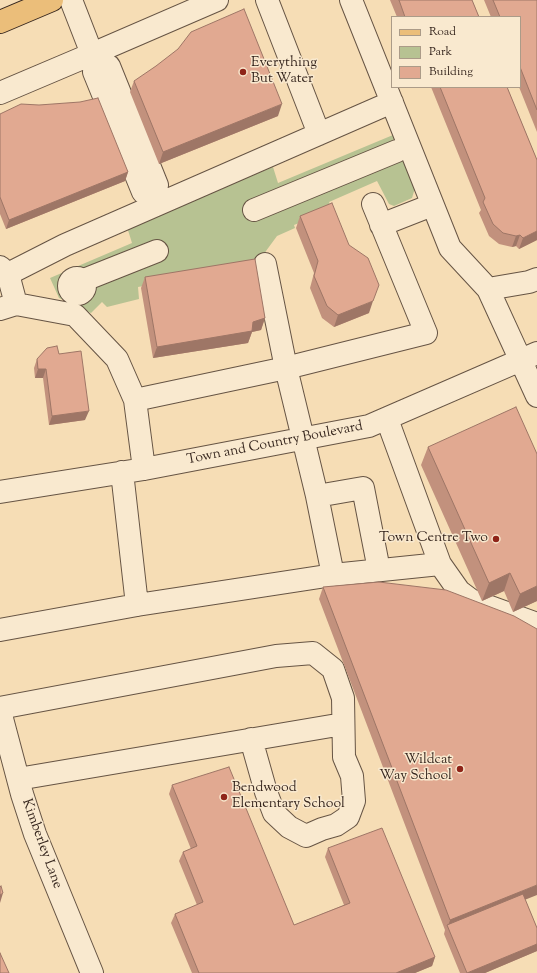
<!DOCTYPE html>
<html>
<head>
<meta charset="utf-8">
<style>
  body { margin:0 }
  #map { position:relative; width:537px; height:973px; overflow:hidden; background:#f6ddb5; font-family:"Sorts Mill Goudy",serif }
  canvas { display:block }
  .legend { position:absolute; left:391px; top:16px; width:130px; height:72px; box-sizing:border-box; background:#f9e9cf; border:1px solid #ab9b88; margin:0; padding:5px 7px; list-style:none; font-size:12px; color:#36261e }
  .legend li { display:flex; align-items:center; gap:8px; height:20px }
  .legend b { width:20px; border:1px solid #ab9b88 }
</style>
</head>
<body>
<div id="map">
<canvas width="537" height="973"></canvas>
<ul class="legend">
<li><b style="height:5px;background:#ebbe7a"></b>Road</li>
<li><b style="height:11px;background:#b7c292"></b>Park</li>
<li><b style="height:11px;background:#e1a991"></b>Building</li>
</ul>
</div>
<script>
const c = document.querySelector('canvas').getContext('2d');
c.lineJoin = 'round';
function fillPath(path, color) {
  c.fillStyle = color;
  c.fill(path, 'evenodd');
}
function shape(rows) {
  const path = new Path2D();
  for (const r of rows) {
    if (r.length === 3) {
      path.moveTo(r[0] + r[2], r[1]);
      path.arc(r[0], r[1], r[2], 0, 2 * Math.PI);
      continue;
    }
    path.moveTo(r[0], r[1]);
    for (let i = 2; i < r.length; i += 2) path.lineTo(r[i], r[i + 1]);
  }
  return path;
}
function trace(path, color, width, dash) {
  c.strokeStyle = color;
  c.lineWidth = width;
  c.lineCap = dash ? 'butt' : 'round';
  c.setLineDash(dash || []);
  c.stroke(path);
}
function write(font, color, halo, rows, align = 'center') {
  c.font = font + ' "Sorts Mill Goudy",serif';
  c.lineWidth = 3;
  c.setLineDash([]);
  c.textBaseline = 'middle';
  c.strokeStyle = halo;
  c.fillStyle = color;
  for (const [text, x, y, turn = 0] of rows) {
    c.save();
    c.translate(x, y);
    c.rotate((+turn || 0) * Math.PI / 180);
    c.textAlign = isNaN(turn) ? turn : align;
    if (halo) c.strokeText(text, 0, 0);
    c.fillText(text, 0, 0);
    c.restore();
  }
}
const green = shape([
  [393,135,415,188,412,198,394,206,389,204,377,181,329,202,332,210,294,225,295,228,277,236,266,251,258,265,138,287,139,299,107,307,102,302,91,313,59,298,50,278,132,243,127,227,273,167,278,183]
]);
const minor = shape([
  [267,0,319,134],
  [351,0,450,248,488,289,537,396],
  [92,54,217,0],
  [109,66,157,185,143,192,94,72,109,66],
  [0,93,92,54,71,0],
  [254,210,397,151],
  [381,225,432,205],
  [265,264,286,368,317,496,333,575],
  [0,267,8,274,16,304,0,309],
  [8,274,65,245,392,102],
  [77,286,8],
  [84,280,157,251],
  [488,289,529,282,537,279],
  [16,304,75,315,117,359,135,400,144,469],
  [135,400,286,368,426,333,373,204],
  [387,419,440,564,459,591,471,600,537,624],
  [122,472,137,605],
  [0,492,144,469,369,426,537,353],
  [317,496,363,488,379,570],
  [0,630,137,605,333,575,440,564],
  [0,708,276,656,313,653,333,669,343,698,344,757,352,776,354,801,348,817,336,825,322,829,306,836,289,827,274,813,266,792,251,739],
  [0,711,22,794,35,834,92,973],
  [18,779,343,724]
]);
const major = shape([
  [0,22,52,0]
]);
const wall = shape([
  [390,0,472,0,479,17,397,17],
  [484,0,537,0,537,132,519,87,520,87,520,17,491,17],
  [134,81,278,116,159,164,130,92],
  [431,87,507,87,537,160,537,240,519,249,516,246,512,247,499,244,489,236,479,213,481,210],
  [0,114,128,172,125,181,6,229,0,214],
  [300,216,369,313,334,327,322,318,310,288,314,273,296,228],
  [145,277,265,318,261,330,252,332,248,343,153,358,141,288],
  [59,354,85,420,49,425,43,378,35,378,34,368,37,359],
  [428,447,537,454,537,601,513,612,504,591,482,601,421,465],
  [323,587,525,899,537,928,537,951,485,973,460,973,444,934,445,930,319,599],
  [172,785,294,925,344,905,325,857,328,848,435,957,432,966,415,973,192,973,171,923,175,914,197,905,179,861,183,852,191,849,169,794]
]);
const shadedWall = shape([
  [282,104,278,116,159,164,163,152],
  [128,172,125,181,6,229,9,220],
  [537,231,537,240,519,249,523,238],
  [520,235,516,246,512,247,516,236],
  [373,301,369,313,334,327,338,315],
  [265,318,261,330,252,332,248,343,153,358,157,347],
  [38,369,46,369,43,378,35,378],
  [89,411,85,420,49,425,52,416],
  [510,573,504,591,482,601,489,583],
  [537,586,537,601,513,612,520,594],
  [537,885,537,895,449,930,448,926,450,920],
  [3,893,0,903,0,895],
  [537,944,537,951,485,973,467,973],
  [435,957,432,966,415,973,396,973]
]);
const building = shape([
  [399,0,472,0,479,17,405,17,399,0],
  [493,0,537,0,537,110,520,67,520,17,500,17,493,0],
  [244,9,282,104,163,152,134,81,156,66,178,49,191,32,244,9],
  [440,87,507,87,537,160,537,231,523,238,520,235,516,236,503,233,493,224,483,202,485,198,440,87],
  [98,98,128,172,9,220,0,197,0,114,21,104,39,105,80,102,98,98],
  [332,203,349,245,368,258,379,285,373,301,338,315,327,306,314,276,318,261,300,216,332,203],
  [255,259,265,318,253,322,252,331,157,347,145,277,255,259],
  [57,346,59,354,81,351,89,411,52,416,46,369,38,369,37,359,47,348,57,346],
  [516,407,537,454,537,586,520,594,510,573,489,583,428,447,516,407],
  [379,582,446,590,514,616,537,629,537,885,450,920,323,587,379,582],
  [229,767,294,925,350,903,328,848,382,828,435,957,396,973,199,973,175,914,203,902,183,852,197,846,172,785,229,767],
  [1,886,3,893,0,895,0,887,1,886],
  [523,894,537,928,537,944,467,973,447,925,523,894],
  [0,953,9,973,0,973,0,953]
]);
const markers = [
  [243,72,4,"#8f2418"],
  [496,539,4,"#8f2418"],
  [460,769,4,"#8f2418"],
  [224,797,4,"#8f2418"]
];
const poiNames = [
  ["Everything",251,64],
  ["But Water",251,80],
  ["Town Centre Two",488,539,"right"],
  ["Wildcat",452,761,"right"],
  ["Way School",452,777,"right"],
  ["Bendwood",232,789],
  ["Elementary School",232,805]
];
const streetNames = [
  ["Town and Country Boulevard",275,444,-11],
  ["Kimberley Lane",41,844,70]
];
fillPath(green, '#b7c292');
trace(minor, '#665444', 24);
trace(major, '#36261e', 24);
trace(minor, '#f9e9cf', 22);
trace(major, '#ebbe7a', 22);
fillPath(wall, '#c2917d');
fillPath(shadedWall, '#9e7666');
fillPath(building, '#e1a991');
trace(building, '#9e7666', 1);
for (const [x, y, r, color] of markers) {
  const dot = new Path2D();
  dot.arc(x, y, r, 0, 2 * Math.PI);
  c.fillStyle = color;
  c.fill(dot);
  trace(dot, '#f9e9cf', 1.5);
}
write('14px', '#36261e', '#f9e9cf', poiNames, 'left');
write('14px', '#36261e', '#f9e9cf', streetNames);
</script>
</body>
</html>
